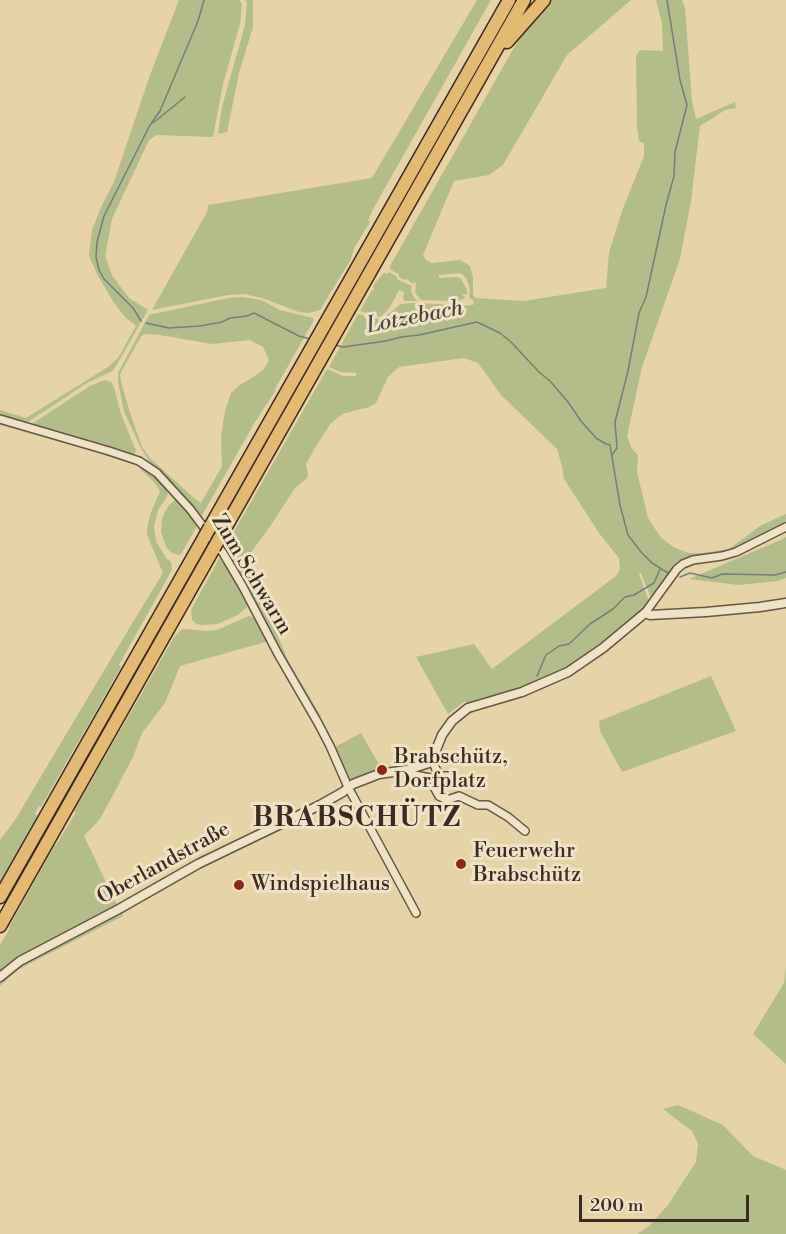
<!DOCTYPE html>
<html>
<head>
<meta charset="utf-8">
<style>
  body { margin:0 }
  #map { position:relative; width:786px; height:1234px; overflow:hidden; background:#e6d3a6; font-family:"Libre Bodoni",serif }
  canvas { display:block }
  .scale { position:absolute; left:579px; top:1195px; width:170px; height:27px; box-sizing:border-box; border:3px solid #3c2b22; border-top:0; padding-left:8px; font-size:18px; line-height:21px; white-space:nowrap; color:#3c2b22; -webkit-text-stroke:4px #efe2c5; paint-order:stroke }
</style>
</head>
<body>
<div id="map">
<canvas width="786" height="1234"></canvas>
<div class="scale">200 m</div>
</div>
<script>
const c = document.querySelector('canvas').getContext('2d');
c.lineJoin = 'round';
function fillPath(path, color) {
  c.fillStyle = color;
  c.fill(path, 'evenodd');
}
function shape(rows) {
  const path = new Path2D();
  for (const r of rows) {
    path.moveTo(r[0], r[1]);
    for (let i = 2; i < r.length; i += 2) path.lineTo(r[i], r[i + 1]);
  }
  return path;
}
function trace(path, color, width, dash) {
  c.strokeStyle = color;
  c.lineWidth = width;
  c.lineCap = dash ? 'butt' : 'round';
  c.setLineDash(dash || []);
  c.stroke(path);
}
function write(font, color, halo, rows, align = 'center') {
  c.font = font + ' "Libre Bodoni",serif';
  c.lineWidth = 6;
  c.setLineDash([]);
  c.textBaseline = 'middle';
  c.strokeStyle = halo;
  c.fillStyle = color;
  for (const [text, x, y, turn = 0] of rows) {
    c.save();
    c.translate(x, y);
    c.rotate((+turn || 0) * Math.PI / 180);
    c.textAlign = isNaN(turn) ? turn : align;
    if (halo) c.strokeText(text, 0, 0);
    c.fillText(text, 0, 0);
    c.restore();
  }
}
const green = shape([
  [179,0,239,0,242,4,240,24,223,84,213,137,156,135,149,140,112,219,105,256,112,275,129,298,148,310,116,366,112,371,87,383,25,424,0,416,0,410,26,418,108,367,118,358,136,326,125,317,114,303,97,274,89,256,92,230,102,205,114,182,150,75],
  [245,0,253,0,253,27,239,73,227,132,218,134,222,107,245,25,247,3],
  [477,0,491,0,372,211,368,220,370,222,354,248,351,259,320,310,309,313,299,312,262,298,244,294,228,295,152,310,207,212,208,205,372,178],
  [553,0,631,0,567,55,503,165,489,175,454,181,423,255,426,260,432,263,460,260,470,266,473,277,473,294,475,298,524,301,606,288,609,253,622,211,644,156,644,143,639,141,637,127,636,56,640,50,663,51,662,23,656,0,682,0,685,8,692,101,696,119,735,102,736,108,725,110,700,126,691,201,680,259,642,367,627,436,632,449,638,455,637,472,648,518,661,538,675,548,689,553,703,553,729,549,760,526,786,514,786,524,728,553,688,559,686,557,683,558,677,565,652,601,641,573,639,574,650,604,621,630,566,670,533,685,468,705,465,701,448,714,416,657,474,644,492,669,616,576,620,569,619,558,599,533,564,479,562,466,557,449,502,396,478,363,464,358,399,367,388,377,376,403,369,407,342,414,331,423,316,446,306,464,308,475,307,478,295,488,269,528,252,551,249,559,249,569,288,660,322,718,314,712,284,660,242,578,224,549,327,369,343,376,356,376,356,373,341,372,329,367,358,314,381,320,401,304,414,303,462,305,462,306,473,305,474,302,472,299,469,298,470,289,466,278,462,274,458,273,439,275,439,278,457,277,461,279,467,290,467,295,463,294,463,296,466,297,463,299,459,301,421,300,415,293,416,283,414,282,413,284,407,279,406,280,400,278,398,274,391,270,390,266,519,39,537,16],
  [389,272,396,276,398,280,412,286,411,291,414,297,417,301,405,301,403,299,404,292,399,290,390,307,382,316,378,317,360,311,372,290,374,290,374,288,373,287,375,283,384,273,388,274],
  [243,297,261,300,280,310,313,318,314,320,275,389,276,390,255,422,201,517,172,484,149,461,141,448,124,412,118,382,118,373,149,315,228,298],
  [148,334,160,335,212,344,250,340,263,347,269,360,264,369,252,378,241,384,231,393,225,411,221,436,222,466,201,503,194,498,151,459,142,447,130,413,121,382,120,374,142,335],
  [105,380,111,382,114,387,121,414,136,451,134,455,32,426,33,423,90,386],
  [0,422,128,459,127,462,92,451,0,425],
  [139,468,142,469,144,468,150,471,168,488,167,497,158,510,154,526,156,541,166,558,171,562,172,570,119,665,121,667,41,807,39,806,35,813,37,816,0,882,0,840,15,820,133,622,163,573,147,535,147,528,150,515,160,491,154,482],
  [175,500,182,504,197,526,181,554,179,555,172,553,166,547,161,532,162,519,165,512,169,505],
  [786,537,786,578,778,581,738,585,689,579,783,539],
  [221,555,247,600,247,607,238,615,217,624,202,625,197,624,192,620,191,610],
  [249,616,256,618,269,641,180,666,165,703,142,733,133,757,113,795,100,819,84,836,118,907,0,973,0,945,10,928,9,927,55,845,56,845,76,812,74,811,174,637,181,630,185,629,207,631,217,630],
  [711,676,736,731,622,772,600,731,599,721],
  [361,733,381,768,352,779,347,776,335,747],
  [121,911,123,916,19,969,0,986,0,981,13,969],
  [786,967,786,1064,753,1034,784,983],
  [678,1105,723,1125,753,1156,786,1170,786,1234,637,1234,649,1226,668,1205,696,1162,698,1144,692,1131,663,1109]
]);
const stream = shape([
  [153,123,185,97],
  [141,321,133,308,104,279,99,270,96,257,97,242,104,216,150,125,160,111,198,21,204,0],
  [146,323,169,328,200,326,222,322,230,318,247,316,254,313,299,336,310,339],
  [335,345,343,347,386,341,401,337,419,335,477,322,500,333,511,342,539,372,551,382,568,402,581,421,596,438,606,444,610,445,620,505,628,535,641,552,652,563,668,573],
  [612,455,617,448,615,422,628,371,639,313,646,297,666,205,674,176,675,152,687,105,680,80,667,0],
  [680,577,690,573,712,578,722,574,775,575,786,572],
  [537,676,546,655,559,646,569,644,590,624,613,609,625,597,634,595,654,583,660,569]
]);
const minor = shape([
  [0,419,109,451,139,461,157,473,190,509,223,553,243,587,278,654,318,723,330,746,348,787,416,913],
  [645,613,677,569,683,564,693,560,722,556,736,552,786,527],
  [407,770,410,774,435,779,439,776,432,760],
  [439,776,450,776],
  [435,779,434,787,439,796,445,799,450,799,459,796,478,805,488,805,508,817,525,831]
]);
const tertiary = shape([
  [0,977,20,961,119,909,198,864,320,805,343,792,353,784,379,774,407,770,429,763,432,760,442,735,452,721,468,708,522,692,568,672,603,648,645,613,650,615,706,612,760,607,786,603]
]);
const motorway = shape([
  [507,42,544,0],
  [210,527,509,0],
  [219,539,524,0],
  [0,897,205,536],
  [0,926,214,548]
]);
const motorwayBridge = shape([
  [205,536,210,527],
  [214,548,219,539]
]);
const markers = [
  [382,770,6,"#8f2418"],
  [461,864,6,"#8f2418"],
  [239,885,6,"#8f2418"]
];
const streetNames = [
  ["Zum Schwarm",251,575,59],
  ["Oberlandstraße",164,864,-29]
];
const poiNames = [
  ["Brabschütz,",394,758],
  ["Dorfplatz",394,782],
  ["Feuerwehr",473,852],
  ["Brabschütz",473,876],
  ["Windspielhaus",251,885]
];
const waterNames = [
  ["Lotzebach",415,318,-11]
];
const districtNames = [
  ["BRABSCHÜTZ",357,820]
];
fillPath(green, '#b2bd89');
trace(stream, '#767e79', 1.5);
trace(minor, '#665543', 10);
trace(tertiary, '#665543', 11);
trace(motorway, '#3c2b22', 15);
trace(minor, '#efe2c5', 7);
trace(tertiary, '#efe2c5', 8);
trace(motorway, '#e3ba73', 12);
trace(motorwayBridge, '#3c2b22', 15, []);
trace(motorwayBridge, '#e3ba73', 12);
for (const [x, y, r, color] of markers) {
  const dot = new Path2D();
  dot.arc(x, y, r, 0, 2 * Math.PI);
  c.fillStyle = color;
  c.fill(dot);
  trace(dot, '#efe2c5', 2);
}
write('21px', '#3c2b22', '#efe2c5', streetNames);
write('21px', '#3c2b22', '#efe2c5', poiNames, 'left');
write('italic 22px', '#4f473f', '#efe2c5', waterNames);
c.letterSpacing = '1.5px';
write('bold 27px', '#3c2b22', '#efe2c5', districtNames);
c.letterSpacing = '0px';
</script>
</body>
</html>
